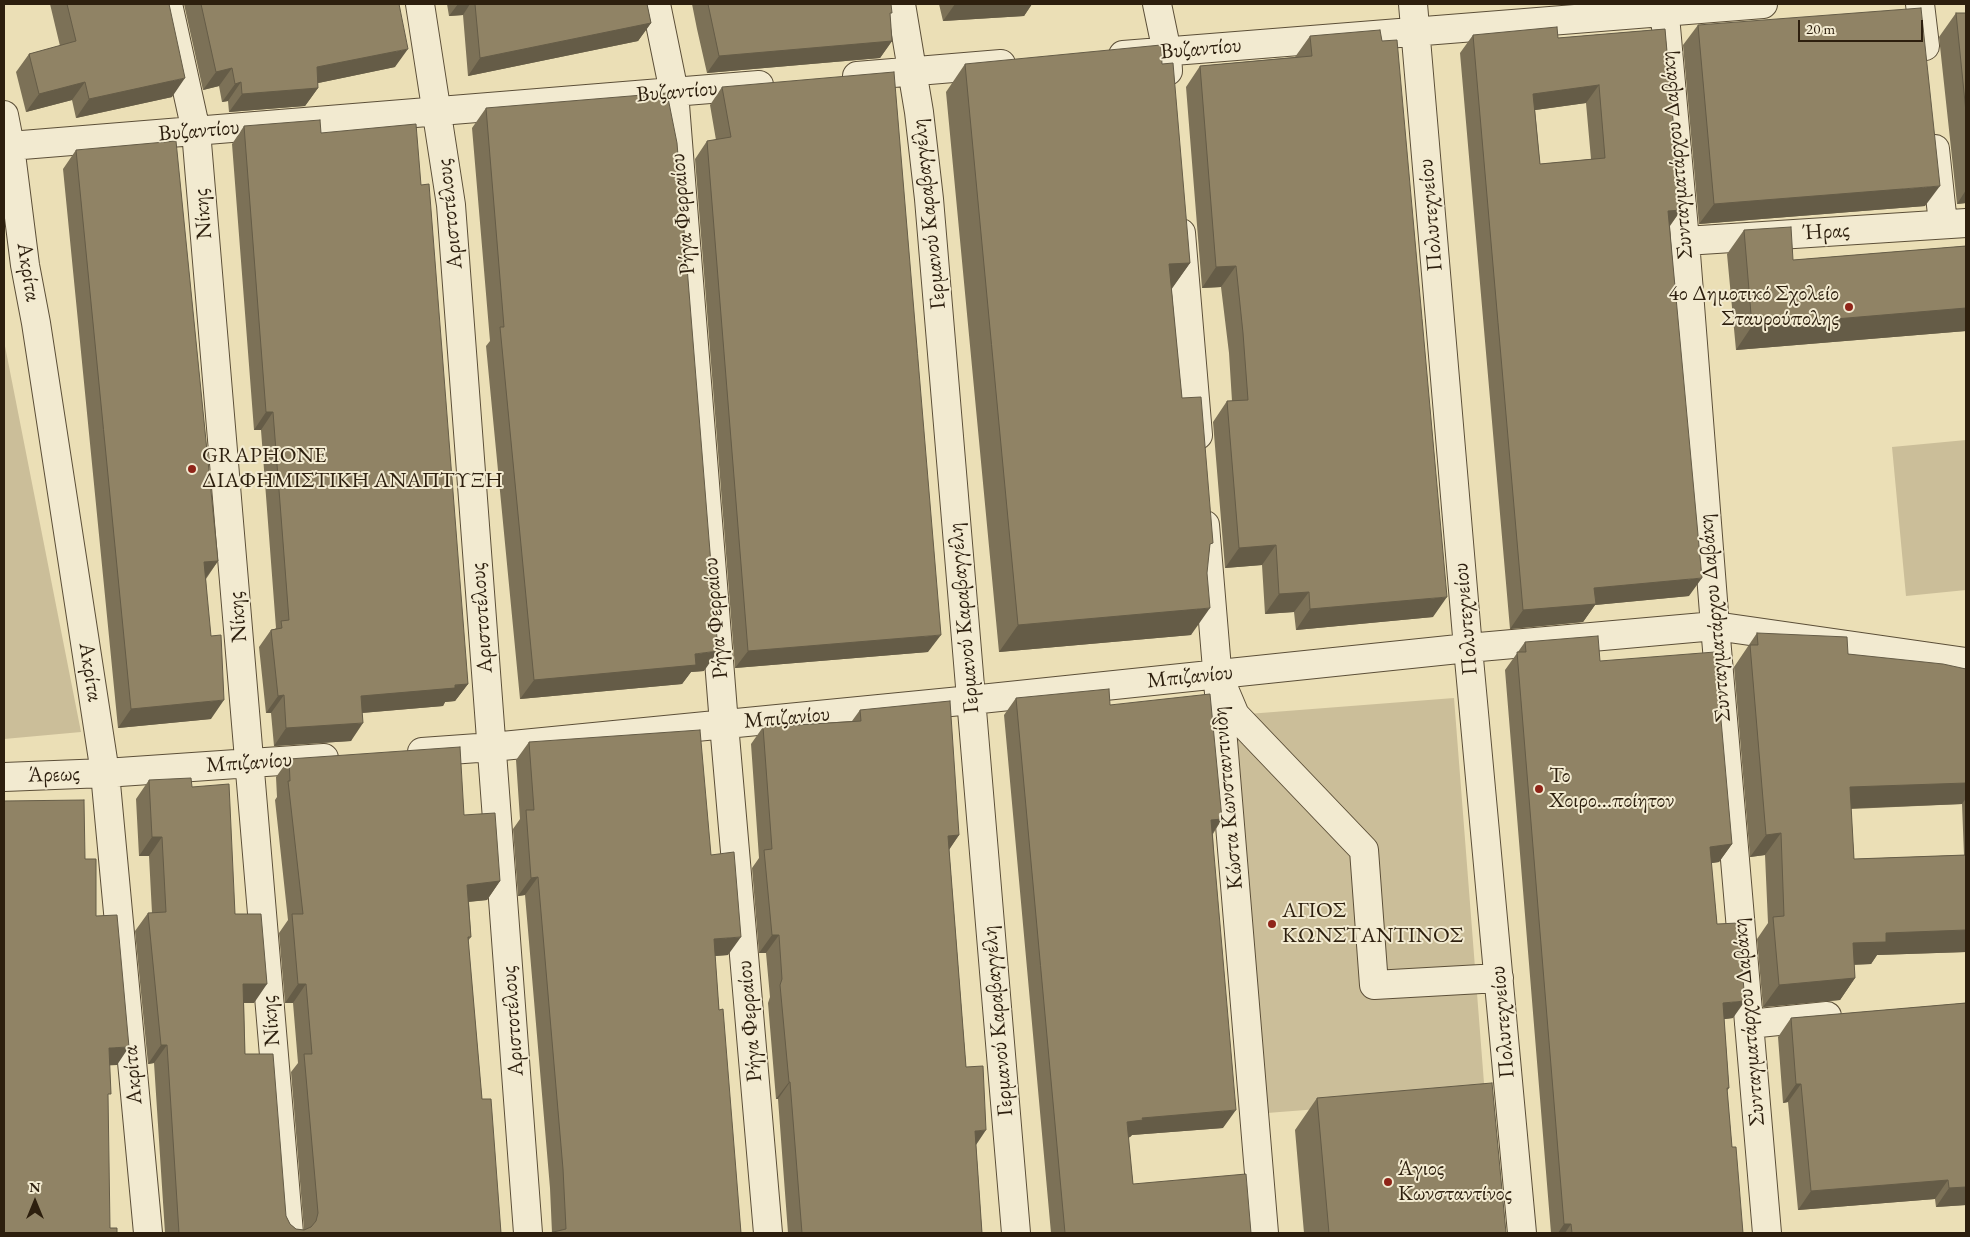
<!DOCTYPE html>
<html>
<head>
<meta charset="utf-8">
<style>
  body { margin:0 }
  #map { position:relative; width:1970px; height:1237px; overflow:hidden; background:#ebdfb6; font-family:"EB Garamond",serif }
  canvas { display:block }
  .frame { position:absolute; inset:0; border:5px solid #2d1f0e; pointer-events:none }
  .north { position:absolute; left:10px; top:1177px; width:50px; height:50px; -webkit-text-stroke:4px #f2ead0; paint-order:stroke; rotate:0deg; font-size:14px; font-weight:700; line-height:20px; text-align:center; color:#2d1f0e }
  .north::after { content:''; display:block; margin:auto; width:18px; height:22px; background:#2d1f0e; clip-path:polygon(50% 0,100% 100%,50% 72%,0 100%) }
  .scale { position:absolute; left:1798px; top:20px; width:125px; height:22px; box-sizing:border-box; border:2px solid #2d1f0e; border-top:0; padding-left:6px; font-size:15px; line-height:18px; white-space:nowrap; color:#2d1f0e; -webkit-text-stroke:4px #f2ead0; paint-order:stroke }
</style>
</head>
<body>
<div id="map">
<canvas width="1970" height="1237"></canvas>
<div class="frame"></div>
<div class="north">N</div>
<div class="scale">20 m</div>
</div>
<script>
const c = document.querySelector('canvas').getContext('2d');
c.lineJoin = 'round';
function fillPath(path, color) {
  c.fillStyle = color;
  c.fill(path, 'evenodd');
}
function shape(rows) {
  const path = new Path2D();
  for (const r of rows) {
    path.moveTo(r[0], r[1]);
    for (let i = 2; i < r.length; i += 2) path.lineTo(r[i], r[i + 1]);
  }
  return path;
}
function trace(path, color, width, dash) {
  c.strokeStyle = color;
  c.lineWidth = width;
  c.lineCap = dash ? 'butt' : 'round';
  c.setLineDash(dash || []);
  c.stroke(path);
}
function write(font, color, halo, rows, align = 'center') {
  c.font = font + ' "EB Garamond",serif';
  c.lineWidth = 4;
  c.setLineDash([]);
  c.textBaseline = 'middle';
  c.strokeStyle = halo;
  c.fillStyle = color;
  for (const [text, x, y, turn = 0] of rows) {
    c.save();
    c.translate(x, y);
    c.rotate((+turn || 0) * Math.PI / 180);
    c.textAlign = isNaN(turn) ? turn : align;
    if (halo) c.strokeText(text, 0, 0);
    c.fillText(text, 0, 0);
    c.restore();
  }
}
const green = shape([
  [4,341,81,732,4,739],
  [1966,440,1966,590,1906,596,1892,447],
  [1454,698,1485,1096,1267,1113,1235,715]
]);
const minor = shape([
  [168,4,196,131,289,1233],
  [420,4,451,205,528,1233],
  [656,4,674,92,724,724,768,1233],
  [901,4,919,112,929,199,1016,1233],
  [1157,4,1167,52,1168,71],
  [1413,4,1468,648,1522,1233],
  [1661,4,1666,27,1685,241,1715,626,1767,1233],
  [1920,4,1925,46],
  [1123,55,1763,4],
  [857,76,1001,64],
  [4,115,10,146,25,265,36,323,105,773,148,1233],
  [10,146,759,85],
  [1935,149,1943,224],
  [1181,233,1198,435],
  [1685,241,1966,223],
  [1205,525,1264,1233],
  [1224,689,1235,715,1364,850,1374,985,1499,978],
  [422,752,492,747,971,700,1468,648,1715,626,1966,662],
  [4,777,105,773,324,758],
  [1749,1024,1827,1016]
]);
const wall = shape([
  [50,4,169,4,172,97,76,118,72,100,26,112,16,72,29,54,60,46],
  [184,4,399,4,395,67,318,83,318,88,305,106,229,112,228,101,222,102,219,86,203,90],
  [447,4,647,4,651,23,638,41,468,76,463,15,449,16],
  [692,4,891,4,890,16,892,41,880,58,707,73,697,29],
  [939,4,1032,4,1024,16,943,21],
  [1956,13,1966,13,1966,203,1957,204,1939,37],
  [1698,25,1925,206,1699,224,1683,45],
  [1665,29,1681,210,1670,226,1689,596,1595,605,1583,622,1510,629,1460,53,1473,35,1558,38],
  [1586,103,1591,159,1540,164,1535,110],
  [1310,36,1433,617,1296,630,1294,612,1265,614,1262,565,1225,568,1213,422,1227,401,1232,401,1229,353,1221,287,1202,288,1186,87,1200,66,1295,57],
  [965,64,1162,64,1190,263,1171,289,1182,398,1210,548,1191,635,999,652,946,92],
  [722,87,928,652,735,668,695,159,707,141,716,140,710,105],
  [486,108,704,671,691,672,682,684,520,699,486,346,490,341,472,128],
  [244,126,321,133,468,684,455,701,445,702,443,706,362,713,351,741,274,746,271,713,266,713,259,647,271,630,275,629,276,628,261,430,254,430,232,144],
  [76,150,218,561,206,579,211,719,118,728,63,169],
  [1744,230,1793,260,1966,246,1966,331,1736,350,1727,254],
  [1757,633,1848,654,1966,669,1966,952,1877,955,1871,964,1854,965,1855,978,1840,1000,1763,1007,1757,939,1768,923,1765,855,1750,857,1734,667],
  [1962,804,1964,855,1854,859,1851,809],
  [1525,642,1600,661,1732,844,1719,862,1711,863,1717,924,1733,1018,1724,1019,1729,1088,1727,1091,1732,1147,1743,1233,1551,1233,1505,670],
  [1016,698,1222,819,1213,834,1223,1128,1132,1135,1130,1137,1128,1138,1133,1184,1251,1233,1051,1233,1004,715],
  [860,710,959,835,949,849,966,1067,976,1145,982,1233,788,1233,778,1099,776,1099,768,1003,770,997,766,953,759,953,752,868,759,858,751,744,763,727,852,721],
  [529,742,711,855,728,955,715,956,719,1010,741,1233,552,1233,550,1188,525,895,518,896,513,829,520,819,516,760],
  [289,759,464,815,500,881,487,900,469,902,471,937,468,941,482,1099,501,1233,165,1233,154,1063,148,1064,135,931,148,913,152,913,149,856,139,856,136,799,149,780,192,787,235,914,254,1003,244,1003,245,1054,286,1216,290,1224,296,1229,304,1230,291,1072,298,1063,293,1003,285,1003,279,933,288,920,275,800,277,797,276,777],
  [1966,1003,1966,1205,1936,1207,1935,1199,1798,1210,1788,1102,1783,1103,1778,1037,1791,1018],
  [1317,1098,1506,1233,1304,1233,1295,1130]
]);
const shadedWall = shape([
  [458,4,470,4,463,15,449,16],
  [955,4,1032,4,1024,16,943,21],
  [651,23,638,41,468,76,480,58],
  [892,41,880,58,707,73,719,56],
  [408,49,395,67,304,86,317,67],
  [232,68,219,86,203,90,216,72],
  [185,78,172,97,76,118,89,99],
  [85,82,72,100,26,112,39,94],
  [241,82,228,101,222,102,235,84],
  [1599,85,1586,103,1521,112,1533,94],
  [318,88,305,106,229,112,242,94],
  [1940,186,1925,206,1699,224,1714,204],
  [1966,190,1966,203,1957,204],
  [1681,210,1668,228,1668,211],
  [1190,263,1171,290,1169,264],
  [1236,266,1221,287,1202,288,1216,267],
  [1966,308,1966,331,1736,350,1752,326],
  [266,412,273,412,261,430,254,430],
  [1276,545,1262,565,1225,568,1239,548],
  [218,561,205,579,204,562],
  [1702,578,1689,596,1595,605,1583,622,1510,629,1523,610,1594,588],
  [1309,592,1294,612,1265,614,1279,594],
  [1447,597,1433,617,1296,630,1310,609],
  [1210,608,1191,635,999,652,1018,625],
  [941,635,928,652,735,668,748,651],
  [718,651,704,671,691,672,682,684,520,699,534,680,695,654],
  [468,684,455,701,445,702,443,706,349,714,361,696],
  [284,695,271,713,266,713,278,696],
  [224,700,211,719,118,728,131,709],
  [363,723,351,741,274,746,286,728],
  [1966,783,1966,798,1962,804,1835,809,1850,787],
  [1222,819,1210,837,1211,820],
  [1781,833,1765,855,1750,857,1766,835],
  [959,835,947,853,948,836],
  [152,837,162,837,149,856,139,856],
  [1732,844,1719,862,1698,865,1710,847],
  [538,877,525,895,518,896,531,878],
  [500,881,487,900,454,903,467,885],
  [1966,930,1966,952,1877,955,1871,964,1838,965,1853,943,1886,933],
  [772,935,779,935,766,953,759,953],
  [741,937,728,955,701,957,714,939],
  [1855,978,1840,1000,1763,1007,1779,985],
  [243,984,267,984,254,1003,230,1003],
  [298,984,306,984,293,1003,285,1003],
  [1745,1001,1733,1018,1710,1021,1723,1003],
  [161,1045,167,1045,154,1063,148,1064],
  [129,1047,117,1065,97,1066,109,1048],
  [789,1082,790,1082,778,1099,776,1099],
  [1796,1084,1801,1084,1788,1102,1783,1103],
  [1236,1110,1223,1128,1132,1135,1130,1137,1114,1139,1127,1122,1142,1118],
  [986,1130,974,1148,975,1131],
  [1948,1180,1935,1199,1798,1210,1811,1191],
  [1966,1187,1966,1205,1936,1207,1949,1188],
  [1564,1224,1571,1224,1565,1233,1558,1233]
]);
const building = shape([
  [67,4,169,4,185,78,89,99,85,82,39,94,29,54,76,41,67,4],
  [201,4,399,4,408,49,317,67,318,88,242,94,241,82,235,84,232,68,216,72,201,4],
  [475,4,647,4,651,23,480,58,475,4],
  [708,4,891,4,892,13,890,13,892,41,719,56,708,4],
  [1921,8,1940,186,1714,204,1698,25,1921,8],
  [1956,13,1966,13,1966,112,1956,13],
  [1557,27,1558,38,1665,29,1681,210,1668,211,1702,578,1594,588,1596,604,1523,610,1473,35,1557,27],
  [1599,85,1605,158,1540,164,1533,94,1599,85],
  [1380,30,1382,41,1397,40,1447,597,1310,609,1309,592,1279,594,1276,545,1239,548,1227,401,1248,400,1243,333,1236,266,1216,267,1200,66,1312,56,1310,36,1380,30],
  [1161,45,1162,64,1173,63,1190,263,1169,264,1182,398,1201,397,1213,543,1210,544,1207,573,1210,608,1018,625,965,64,1161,45],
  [894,72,941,635,748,651,707,141,731,137,722,87,894,72],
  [667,93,677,143,718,651,695,654,696,665,534,680,500,327,504,327,486,108,667,93],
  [320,120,321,133,416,124,421,185,429,184,468,684,455,685,455,688,361,696,363,723,286,728,284,695,278,696,271,630,282,628,281,621,289,620,273,412,266,412,244,126,320,120],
  [176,141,218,561,204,562,211,636,221,635,224,700,131,709,76,150,176,141],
  [1791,227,1793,260,1966,246,1966,308,1752,326,1744,230,1791,227],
  [1757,633,1847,637,1848,654,1943,664,1966,669,1966,783,1850,787,1854,859,1966,855,1966,930,1886,933,1886,942,1853,943,1855,978,1779,985,1773,917,1784,916,1781,833,1766,835,1750,645,1758,645,1757,633],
  [1598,636,1600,661,1715,652,1732,844,1710,847,1717,924,1738,923,1745,1001,1723,1003,1729,1088,1727,1088,1732,1147,1736,1147,1743,1233,1572,1233,1571,1224,1564,1224,1517,652,1526,652,1525,642,1598,636],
  [1109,689,1110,705,1210,694,1222,819,1211,820,1236,1110,1142,1118,1143,1120,1127,1122,1133,1184,1246,1174,1251,1233,1065,1233,1016,698,1109,689],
  [950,701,959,835,948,836,966,1067,983,1066,986,1130,975,1131,982,1233,802,1233,790,1082,789,1082,780,985,782,979,779,935,772,935,764,850,772,849,763,727,861,721,860,710,950,701],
  [700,730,711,855,734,852,741,937,714,939,719,1010,723,1009,741,1233,549,1233,566,1229,563,1169,538,877,531,878,526,810,534,810,529,742,700,730],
  [460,747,464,815,495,813,500,881,467,885,471,937,468,937,482,1099,491,1099,501,1233,179,1233,167,1045,161,1045,148,913,166,912,162,837,152,837,149,780,191,778,192,787,229,784,235,914,261,914,267,984,243,984,245,1054,273,1054,286,1216,290,1224,296,1229,304,1230,311,1227,316,1221,318,1213,304,1054,312,1054,306,984,298,984,292,914,303,914,288,781,290,781,289,759,460,747],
  [84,800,85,859,96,859,96,916,117,915,129,1047,109,1048,111,1094,108,1094,110,1228,117,1228,117,1233,4,1233,4,801,84,800],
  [1966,1003,1966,1187,1949,1188,1948,1180,1811,1191,1801,1084,1796,1084,1791,1018,1966,1003],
  [1492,1083,1506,1233,1329,1233,1317,1098,1492,1083]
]);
const markers = [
  [1849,307,5,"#8f2418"],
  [192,469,5,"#8f2418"],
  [1539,789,5,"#8f2418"],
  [1272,924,5,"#8f2418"],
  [1388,1182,5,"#8f2418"]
];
const streetNames = [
  ["Βυζαντίου",1201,49,-5],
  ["Βυζαντίου",677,92,-5],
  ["Βυζαντίου",199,131,-5],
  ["Συνταγματάρχου Δαβάκη",1677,155,-95],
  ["Νίκης",203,214,-95],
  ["Αριστοτέλους",450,214,-96],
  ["Ρήγα Φερραίου",683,214,-95],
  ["Γερμανού Καραβαγγέλη",929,214,-96],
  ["Πολυτεχνείου",1431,215,-95],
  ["Ήρας",1826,232,-4],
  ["Ακρίτα",28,272,81],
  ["Νίκης",238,617,-95],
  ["Αριστοτέλους",482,618,-94],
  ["Ρήγα Φερραίου",716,618,-95],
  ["Γερμανού Καραβαγγέλη",964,618,-95],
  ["Συνταγματάρχου Δαβάκη",1715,618,-95],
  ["Πολυτεχνείου",1466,619,-95],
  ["Ακρίτα",90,672,81],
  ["Μπιζανίου",1190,677,-6],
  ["Μπιζανίου",787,718,-5],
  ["Μπιζανίου",249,763,-4],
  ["Άρεως",54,775,-2],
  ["Κώστα Κωνσταντινίδη",1228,798,-95],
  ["Νίκης",271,1021,-95],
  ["Αριστοτέλους",513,1021,-94],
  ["Ρήγα Φερραίου",750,1021,-95],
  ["Γερμανού Καραβαγγέλη",998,1021,-95],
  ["Πολυτεχνείου",1503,1022,-95],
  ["Συνταγματάρχου Δαβάκη",1749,1022,-95],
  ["Ακρίτα",133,1075,-95]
];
const poiNames = [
  ["4ο Δημοτικό Σχολείο",1839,294,"right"],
  ["Σταυρούπολης",1839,319,"right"],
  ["GRAPHONE",202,456],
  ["ΔΙΑΦΗΜΙΣΤΙΚΗ ΑΝΑΠΤΥΞΗ",202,481],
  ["Το",1549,776],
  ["Χοιρο...ποίητον",1549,801],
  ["ΑΓΙΟΣ",1282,911],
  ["ΚΩΝΣΤΑΝΤΙΝΟΣ",1282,936],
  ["Άγιος",1398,1169],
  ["Κωνσταντίνος",1398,1194]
];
fillPath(green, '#cbbe99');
trace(minor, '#5c4f38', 30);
trace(minor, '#f2ead0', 28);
fillPath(wall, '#7c7157');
fillPath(shadedWall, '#655c47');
fillPath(building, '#908365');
trace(building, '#655c47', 1);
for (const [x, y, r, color] of markers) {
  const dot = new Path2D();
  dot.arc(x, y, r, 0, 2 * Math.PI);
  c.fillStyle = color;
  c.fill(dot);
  trace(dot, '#f2ead0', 2);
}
write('22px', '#2d1f0e', '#f2ead0', streetNames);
write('22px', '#2d1f0e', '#f2ead0', poiNames, 'left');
</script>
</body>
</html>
